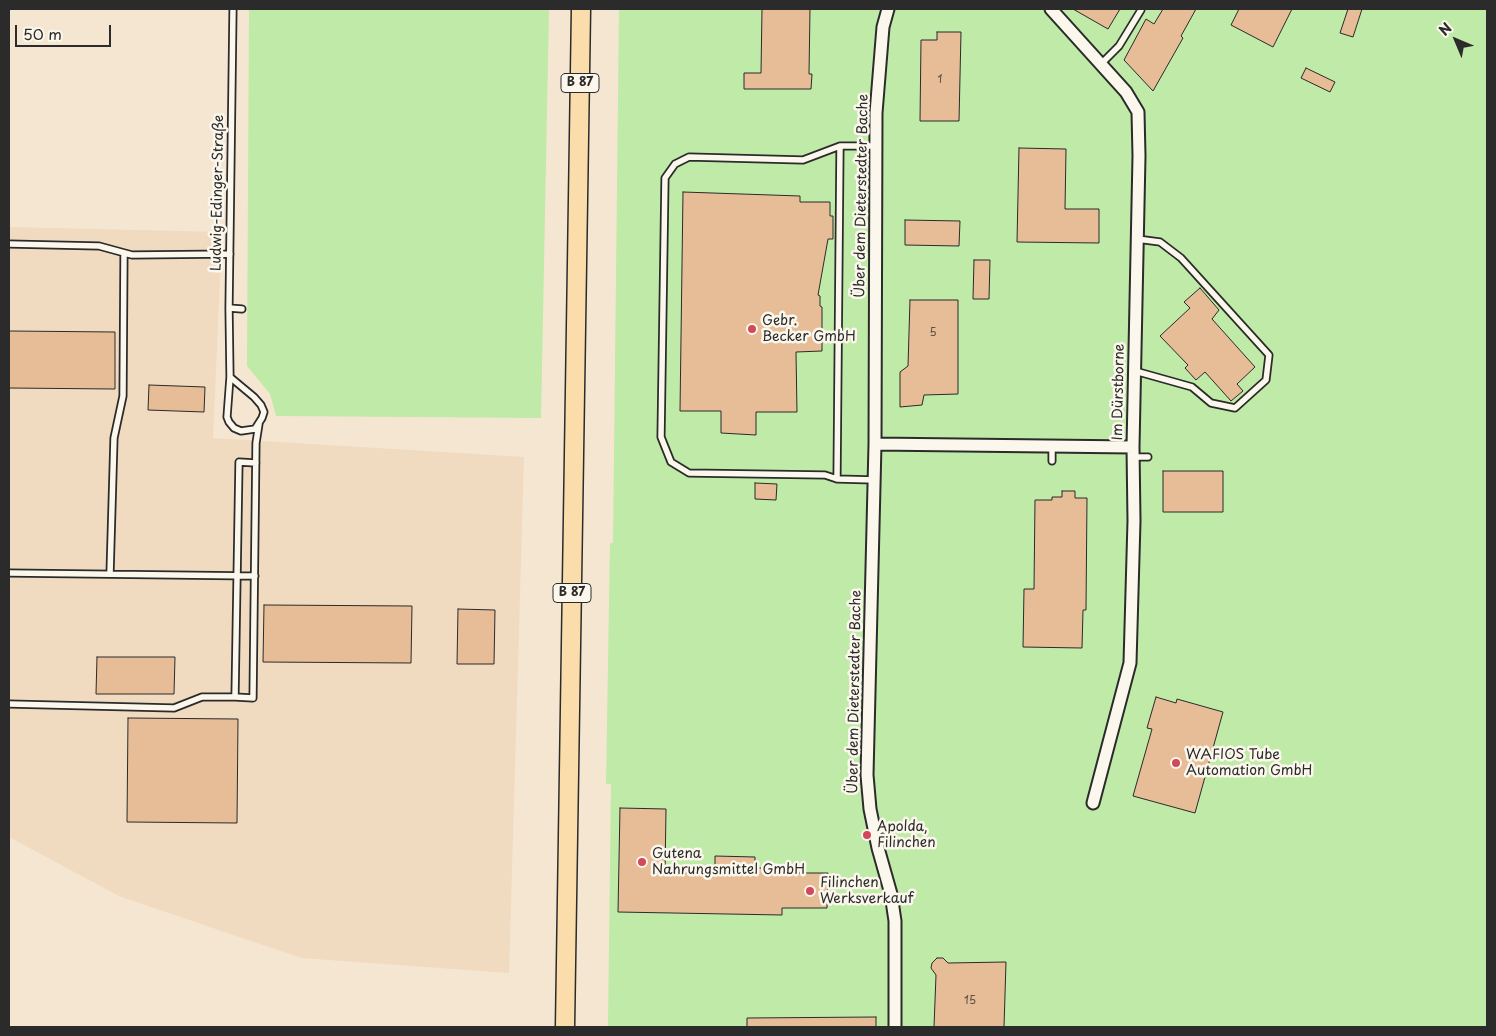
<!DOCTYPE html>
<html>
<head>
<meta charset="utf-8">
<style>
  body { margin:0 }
  #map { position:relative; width:1496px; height:1036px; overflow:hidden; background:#f5e6d2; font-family:"Playpen Sans",sans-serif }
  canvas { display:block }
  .frame { position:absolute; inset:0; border:10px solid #2b2b2b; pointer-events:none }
  .north { position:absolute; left:1431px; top:15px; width:50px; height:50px; -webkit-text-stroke:4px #fbf7ec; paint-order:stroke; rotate:315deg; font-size:14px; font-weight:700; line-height:20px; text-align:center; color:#2b2b2b }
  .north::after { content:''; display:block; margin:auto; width:18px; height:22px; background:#2b2b2b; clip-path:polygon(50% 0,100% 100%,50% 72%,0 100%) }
  .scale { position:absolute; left:15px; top:25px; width:96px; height:22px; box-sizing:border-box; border:2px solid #2b2b2b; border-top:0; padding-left:6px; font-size:15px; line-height:18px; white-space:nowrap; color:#2b2b2b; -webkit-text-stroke:4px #fbf7ec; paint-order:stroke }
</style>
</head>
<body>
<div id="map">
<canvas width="1496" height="1036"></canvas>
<div class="frame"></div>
<div class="north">N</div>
<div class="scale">50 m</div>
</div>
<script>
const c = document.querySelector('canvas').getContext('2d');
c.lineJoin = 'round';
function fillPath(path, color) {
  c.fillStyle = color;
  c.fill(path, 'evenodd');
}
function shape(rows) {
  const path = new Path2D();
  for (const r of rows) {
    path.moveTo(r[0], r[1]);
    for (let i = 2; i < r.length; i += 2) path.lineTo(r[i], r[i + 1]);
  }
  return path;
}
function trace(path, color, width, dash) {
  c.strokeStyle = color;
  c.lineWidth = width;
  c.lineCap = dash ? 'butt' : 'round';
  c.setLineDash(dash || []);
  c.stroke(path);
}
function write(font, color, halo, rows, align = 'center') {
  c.font = font + ' "Playpen Sans",sans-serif';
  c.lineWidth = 5;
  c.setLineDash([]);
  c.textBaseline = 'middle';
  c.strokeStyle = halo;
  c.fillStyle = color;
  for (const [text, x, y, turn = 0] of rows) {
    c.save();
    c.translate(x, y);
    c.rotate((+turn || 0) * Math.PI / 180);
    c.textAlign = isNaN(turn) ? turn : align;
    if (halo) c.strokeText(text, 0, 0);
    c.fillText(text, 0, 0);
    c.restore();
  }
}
const built = shape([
  [9,227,222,232,213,438,524,457,509,973,301,958,119,896,9,837]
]);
const green = shape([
  [249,9,549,9,541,418,276,416,270,394,247,366],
  [619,9,1487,9,1487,1027,608,1027,611,784,606,784,610,543,613,543]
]);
const building = shape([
  [762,9,810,9,809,74,812,74,811,89,744,89,744,73,761,73,762,9],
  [1073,9,1120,9,1108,29,1073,9],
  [1163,9,1196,9,1181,36,1183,38,1153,91,1124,60,1146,19,1154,24,1163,9],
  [1239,9,1292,9,1273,47,1231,25,1239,9],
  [1348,9,1362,9,1353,37,1340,33,1348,9],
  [937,32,961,32,959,121,920,121,921,40,937,40,937,32],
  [1306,68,1335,82,1330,92,1301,78,1306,68],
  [1019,148,1066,149,1065,209,1099,209,1099,243,1017,242,1019,148],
  [683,192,800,196,800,202,830,202,830,216,833,216,833,239,828,239,818,295,820,296,820,306,822,307,822,351,796,352,797,412,756,412,756,435,721,433,721,411,680,411,683,192],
  [905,220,960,221,959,246,905,245,905,220],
  [974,260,990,260,989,299,973,299,974,260],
  [1200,288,1219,310,1212,319,1255,367,1237,384,1243,391,1231,401,1205,372,1196,380,1185,368,1188,365,1160,336,1190,308,1184,302,1200,288],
  [910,300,958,300,958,394,924,395,922,405,900,407,900,372,908,366,910,300],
  [9,331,115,332,115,389,9,388,9,331],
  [149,385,205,387,204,412,148,410,149,385],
  [1163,471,1223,471,1223,512,1163,512,1163,471],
  [755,483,777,484,776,500,755,499,755,483],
  [1062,491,1075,491,1075,498,1087,498,1086,610,1083,610,1082,648,1023,647,1024,589,1034,589,1035,500,1052,500,1052,497,1062,497,1062,491],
  [264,605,412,606,411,663,263,662,264,605],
  [458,609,495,610,494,664,457,664,458,609],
  [97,657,175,657,174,694,96,694,97,657],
  [1156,697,1176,703,1177,699,1223,712,1195,813,1133,796,1152,729,1147,728,1156,697],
  [128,718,238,719,237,823,127,822,128,718],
  [620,808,666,809,665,873,686,874,686,867,715,868,715,856,755,857,755,868,783,868,783,873,828,873,827,908,782,908,782,915,618,912,620,808],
  [937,958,943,958,948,963,1006,962,1004,1027,934,1027,936,975,931,968,932,963,937,958],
  [876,1017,876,1027,747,1027,747,1018,876,1017]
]);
const lane = shape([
  [1101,64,1119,46,1141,10],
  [9,244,99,246,132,255,230,254],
  [229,308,242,309],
  [1135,371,1192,387,1211,403,1235,408,1266,380,1269,355,1181,258,1160,242,1137,239],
  [230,377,254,397,261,405,264,412,262,418,255,429,241,431,234,428,229,422,227,417,230,377,229,308,233,9],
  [1133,457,1148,457],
  [1052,461,1052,446],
  [256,463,239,462,235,697,253,698,256,443,259,424],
  [837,479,825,475,689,473,671,462,661,437,665,178,675,164,689,157,803,160,840,146],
  [875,480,837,479,840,146,876,146],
  [9,573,255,576],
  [110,574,114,438,123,396,124,253],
  [9,704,174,708,202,697,235,697],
  [874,832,888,828]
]);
const street = shape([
  [888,9,883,27,876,113,875,444,867,775,870,809,878,848,891,894,895,921,895,1027],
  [1051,9,1126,92,1138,112,1139,156,1133,447,1134,521,1130,663,1093,803],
  [875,444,1133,447]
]);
const primary = shape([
  [565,1027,581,9]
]);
const markers = [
  [752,329,5,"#d1495b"],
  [1176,763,5,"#d1495b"],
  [867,835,5,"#d1495b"],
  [642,862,5,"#d1495b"],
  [810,891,5,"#d1495b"]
];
const numberNames = [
  ["1",940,80],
  ["5",933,333],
  ["15",970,1001]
];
const shields = [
  [580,83,38],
  [572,593,38]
];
const shieldNames = [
  ["B 87",580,83],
  ["B 87",572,593]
];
const streetNames = [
  ["Ludwig-Edinger-Straße",218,193,-89],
  ["Über dem Dieterstedter Bache",862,196,-89],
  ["Im Dürstborne",1119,392,-89],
  ["Über dem Dieterstedter Bache",855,692,-89]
];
const poiNames = [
  ["Gebr.",762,321],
  ["Becker GmbH",762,337],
  ["WAFIOS Tube",1186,755],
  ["Automation GmbH",1186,771],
  ["Apolda,",877,827],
  ["Filinchen",877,843],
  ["Gutena",652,854],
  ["Nahrungsmittel GmbH",652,870],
  ["Filinchen",820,883],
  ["Werksverkauf",820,899]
];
fillPath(built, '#f0dac0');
fillPath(green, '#bfeaa7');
fillPath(building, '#e6bd96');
trace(building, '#2b2b2b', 1);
trace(lane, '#2b2b2b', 9);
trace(street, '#2b2b2b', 15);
trace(primary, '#2b2b2b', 21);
trace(lane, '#fbf7ec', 5.5);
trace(street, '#fbf7ec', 11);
trace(primary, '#faddab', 18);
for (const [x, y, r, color] of markers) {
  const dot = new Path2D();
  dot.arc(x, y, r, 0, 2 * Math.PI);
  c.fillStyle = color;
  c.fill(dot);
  trace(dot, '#fbf7ec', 2);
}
write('11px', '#5a5046', null, numberNames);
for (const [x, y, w] of shields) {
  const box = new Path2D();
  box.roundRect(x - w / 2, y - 9.5, w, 19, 4);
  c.fillStyle = '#fbf7ec';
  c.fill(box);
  trace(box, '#2b2b2b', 1);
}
write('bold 12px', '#2b2b2b', null, shieldNames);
write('14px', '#2b2b2b', '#fbf7ec', streetNames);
write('14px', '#2b2b2b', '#fbf7ec', poiNames, 'left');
</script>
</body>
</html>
